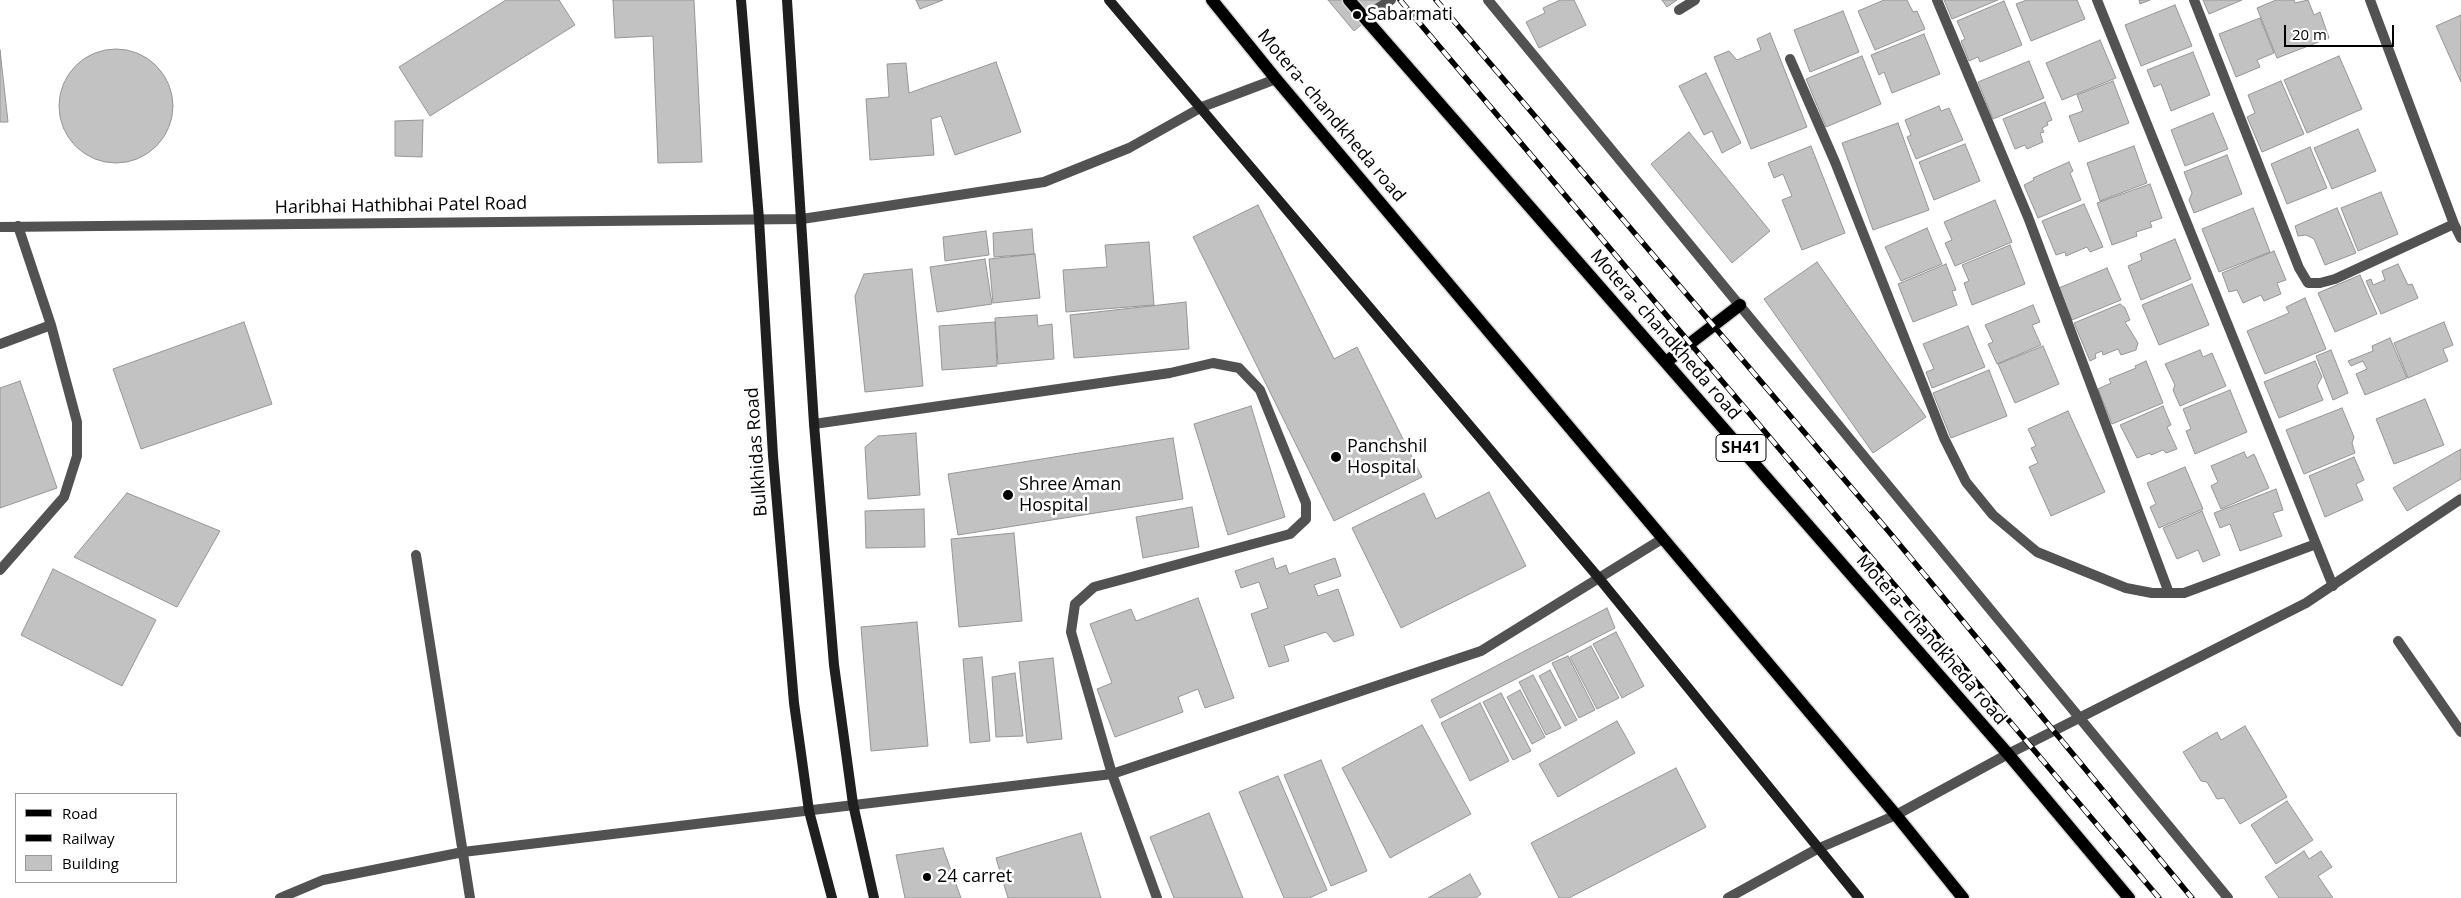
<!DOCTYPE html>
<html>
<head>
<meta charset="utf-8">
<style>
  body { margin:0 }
  #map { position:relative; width:2461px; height:898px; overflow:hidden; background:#fff; font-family:"Open Sans",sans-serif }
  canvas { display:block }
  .legend { position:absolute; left:15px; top:793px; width:162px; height:90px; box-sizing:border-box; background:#fff; border:1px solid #999; margin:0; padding:6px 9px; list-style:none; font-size:15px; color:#000 }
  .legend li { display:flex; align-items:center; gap:10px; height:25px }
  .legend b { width:25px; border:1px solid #999 }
  .scale { position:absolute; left:2284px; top:25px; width:110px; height:22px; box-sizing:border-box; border:2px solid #000; border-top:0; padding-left:6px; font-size:15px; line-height:18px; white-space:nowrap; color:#000; -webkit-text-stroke:4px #fff; paint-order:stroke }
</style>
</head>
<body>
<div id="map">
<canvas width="2461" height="898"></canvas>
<ul class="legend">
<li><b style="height:6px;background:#000"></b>Road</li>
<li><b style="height:6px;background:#000"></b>Railway</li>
<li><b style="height:14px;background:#c2c2c2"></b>Building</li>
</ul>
<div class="scale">20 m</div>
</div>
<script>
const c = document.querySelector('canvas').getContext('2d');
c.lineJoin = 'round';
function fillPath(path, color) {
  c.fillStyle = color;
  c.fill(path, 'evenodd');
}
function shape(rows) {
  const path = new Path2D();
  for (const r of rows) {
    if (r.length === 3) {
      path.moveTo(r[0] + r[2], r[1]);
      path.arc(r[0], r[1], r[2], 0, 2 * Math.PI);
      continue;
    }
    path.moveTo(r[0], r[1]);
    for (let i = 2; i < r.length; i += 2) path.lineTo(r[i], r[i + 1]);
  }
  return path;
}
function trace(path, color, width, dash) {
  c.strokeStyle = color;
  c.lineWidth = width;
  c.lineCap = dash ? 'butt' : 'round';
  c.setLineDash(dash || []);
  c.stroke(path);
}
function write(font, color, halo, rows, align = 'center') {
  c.font = font + ' "Open Sans",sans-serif';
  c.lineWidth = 5;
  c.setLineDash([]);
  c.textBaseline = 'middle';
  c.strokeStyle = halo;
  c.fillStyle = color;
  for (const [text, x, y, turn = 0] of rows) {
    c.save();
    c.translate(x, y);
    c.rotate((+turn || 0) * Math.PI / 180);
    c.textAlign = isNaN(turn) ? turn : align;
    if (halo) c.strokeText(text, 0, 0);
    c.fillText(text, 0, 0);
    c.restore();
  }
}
const building = shape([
  [506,0,559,0,575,25,430,116,399,67,506,0],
  [613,0,694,0,702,162,658,163,653,36,615,38,613,0],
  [916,0,943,0,920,9,916,0],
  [1328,0,1390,0,1354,31,1328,0],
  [1560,0,1574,0,1586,25,1539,48,1526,22,1545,13,1543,8,1560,0],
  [1662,0,1677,0,1667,7,1662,0],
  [1884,0,1907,0,1913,12,1917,11,1925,29,1875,50,1858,11,1884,0],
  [1944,0,1998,0,1952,19,1944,0],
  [2027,0,2077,0,2085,19,2031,41,2016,4,2027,0],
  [2139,0,2150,0,2140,4,2139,0],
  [2203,0,2242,0,2209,14,2203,0],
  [2276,0,2294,0,2295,3,2308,0,2314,15,2320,12,2329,38,2277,58,2257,8,2276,0],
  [2004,1,2022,45,1980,62,1978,57,1969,61,1961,41,1965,39,1957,21,2004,1],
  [2175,5,2192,46,2141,66,2125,25,2175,5],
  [1843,11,1859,52,1810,72,1794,30,1843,11],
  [2461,15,2461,82,2436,26,2461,15],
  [2260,18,2274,53,2257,60,2260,67,2236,77,2219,34,2260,18],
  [1770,33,1807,127,1751,149,1714,57,1729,51,1737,60,1761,50,1757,39,1770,33],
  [1924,34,1940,74,1892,93,1884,72,1879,75,1871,55,1924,34],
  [2100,40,2116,78,2062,100,2046,63,2100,40],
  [116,106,57],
  [0,50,8,122,0,122,0,50],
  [2193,52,2210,95,2171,111,2161,84,2154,87,2147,70,2193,52],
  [1862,56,1881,104,1826,127,1806,79,1862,56],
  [2339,56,2362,109,2307,133,2284,80,2339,56],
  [2029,61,2044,98,1993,119,1978,82,2029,61],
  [996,62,1021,132,955,155,941,116,931,119,934,155,870,160,866,99,889,97,887,64,906,63,909,93,996,62],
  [1706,73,1741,143,1722,153,1712,131,1704,135,1679,86,1706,73],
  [2113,81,2129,123,2079,142,2069,116,2083,111,2077,95,2113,81],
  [2281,81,2304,134,2262,152,2247,117,2255,113,2248,95,2281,81],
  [2045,102,2052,120,2047,122,2048,125,2042,128,2044,132,2040,133,2043,142,2027,149,2025,145,2015,149,2003,119,2045,102],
  [1939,106,1941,111,1949,108,1963,140,1916,159,1907,137,1911,135,1905,120,1939,106],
  [2213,113,2228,149,2185,166,2171,130,2213,113],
  [423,120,422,157,395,156,395,121,423,120],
  [1898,123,1929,210,1873,230,1842,143,1898,123],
  [2358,129,2376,171,2332,189,2314,148,2358,129],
  [1689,132,1770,231,1732,263,1651,164,1689,132],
  [1965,144,1980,181,1934,200,1919,162,1965,144],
  [1811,146,1845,233,1802,250,1782,200,1792,196,1783,174,1774,178,1768,163,1811,146],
  [2134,146,2147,183,2100,201,2087,163,2134,146],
  [2310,147,2327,188,2287,204,2271,164,2310,147],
  [2227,155,2242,194,2194,213,2189,200,2192,193,2184,172,2227,155],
  [2069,162,2073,171,2070,173,2081,200,2038,218,2024,185,2034,180,2033,178,2069,162],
  [2150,184,2162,218,2150,222,2152,227,2136,232,2137,236,2112,245,2097,203,2150,184],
  [2381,192,2398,234,2358,251,2341,208,2381,192],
  [1995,200,2012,242,1955,266,1945,243,1952,240,1944,222,1995,200],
  [2084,204,2103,247,2090,252,2087,247,2066,256,2065,252,2056,255,2042,221,2084,204],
  [1258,205,1334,359,1357,347,1422,477,1334,521,1193,237,1258,205],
  [2253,208,2270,252,2219,272,2202,229,2253,208],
  [2337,208,2356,253,2325,265,2314,239,2306,235,2298,236,2295,226,2337,208],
  [1927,228,1942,264,1901,281,1885,247,1927,228],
  [1032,229,1034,254,994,257,993,233,1032,229],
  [986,231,989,255,945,261,943,237,986,231],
  [2175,239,2191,279,2141,300,2128,266,2142,260,2140,254,2175,239],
  [1149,242,1154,305,1066,312,1063,270,1107,267,1105,245,1149,242],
  [2010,245,2025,284,1972,305,1964,283,1969,281,1962,265,2010,245],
  [2274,251,2286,280,2277,283,2281,294,2264,301,2261,295,2243,303,2237,290,2229,292,2222,273,2274,251],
  [1035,254,1040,298,993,303,989,259,1035,254],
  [985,259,992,304,937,312,930,267,985,259],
  [1817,262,1926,417,1873,453,1764,299,1817,262],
  [1946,264,1956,290,1952,291,1957,305,1913,322,1898,284,1946,264],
  [2398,264,2408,285,2412,284,2418,298,2381,314,2366,281,2371,279,2373,285,2385,280,2382,271,2398,264],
  [2107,268,2121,300,2072,320,2059,288,2107,268],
  [912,269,923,386,865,392,855,296,864,274,912,269],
  [2360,275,2377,314,2335,332,2318,293,2360,275],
  [2192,284,2209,325,2159,345,2142,305,2192,284],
  [2305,298,2326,349,2265,374,2247,331,2289,313,2286,307,2305,298],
  [1186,302,1189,349,1074,358,1070,315,1186,302],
  [2120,304,2125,308,2130,320,2125,322,2138,343,2136,350,2121,355,2118,349,2103,355,2102,351,2095,354,2096,358,2090,361,2074,323,2120,304],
  [2033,305,2040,322,2032,325,2041,345,1997,364,1988,344,1993,342,1985,325,2033,305],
  [1037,315,1038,326,1052,324,1054,359,998,364,995,318,1037,315],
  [244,322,272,404,141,449,113,369,244,322],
  [995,322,997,366,942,370,939,326,995,322],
  [2444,322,2453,345,2443,349,2448,361,2408,378,2394,343,2444,322],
  [1968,326,1985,367,1932,388,1926,372,1934,369,1923,344,1968,326],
  [2390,338,2407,378,2365,395,2356,374,2367,369,2363,361,2351,366,2348,361,2373,351,2372,346,2390,338],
  [2043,346,2059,384,2015,403,1998,364,2043,346],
  [2200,350,2203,357,2212,353,2226,386,2180,406,2173,390,2175,385,2165,364,2200,350],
  [2331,350,2348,393,2333,400,2316,356,2331,350],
  [2146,361,2163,403,2112,424,2098,389,2111,383,2109,379,2136,368,2135,366,2146,361],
  [2315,361,2322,377,2317,386,2323,400,2279,418,2264,382,2315,361],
  [1989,370,2007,416,1951,438,1933,393,1989,370],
  [20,381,57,488,0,508,0,388,20,381],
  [2230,390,2247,432,2195,454,2186,431,2191,429,2183,409,2230,390],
  [2425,399,2444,445,2394,464,2376,419,2425,399],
  [1251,406,1285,517,1228,535,1194,424,1251,406],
  [2163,406,2171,425,2167,427,2177,449,2166,453,2163,450,2151,455,2150,453,2137,458,2120,425,2163,406],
  [2342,408,2354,437,2352,443,2355,453,2304,474,2286,430,2342,408],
  [2068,411,2105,492,2051,516,2029,467,2038,463,2031,448,2036,446,2028,429,2068,411],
  [916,433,920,495,868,499,865,447,878,436,916,433],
  [1173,438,1183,499,958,535,948,474,1173,438],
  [2461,449,2461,479,2407,511,2393,488,2461,449],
  [2244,452,2247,458,2254,454,2269,488,2221,509,2211,486,2218,482,2211,466,2244,452],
  [2354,457,2364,480,2356,484,2363,500,2325,517,2309,476,2354,457],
  [2185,467,2203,509,2159,528,2150,507,2156,504,2147,483,2185,467],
  [2276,489,2283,510,2273,513,2282,536,2240,551,2230,524,2220,528,2214,513,2276,489],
  [1489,492,1526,566,1401,628,1352,528,1424,493,1436,519,1489,492],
  [127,493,220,531,177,607,74,557,127,493],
  [1192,507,1199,547,1143,558,1136,517,1192,507],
  [924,509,925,547,866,548,865,511,924,509],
  [2202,511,2220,555,2203,562,2198,550,2177,559,2163,528,2202,511],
  [1014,533,1022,621,959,627,951,539,1014,533],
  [1273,558,1276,569,1286,565,1289,574,1335,558,1341,576,1314,585,1318,596,1338,589,1354,635,1334,642,1326,632,1284,646,1289,661,1269,667,1251,614,1268,608,1259,582,1241,588,1235,571,1273,558],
  [53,569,156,620,122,686,21,635,53,569],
  [1198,598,1234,698,1205,708,1198,689,1178,697,1183,712,1115,737,1097,689,1112,683,1090,624,1131,609,1136,621,1198,598],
  [1607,608,1615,628,1440,718,1431,700,1607,608],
  [917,622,928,746,871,751,861,627,917,622],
  [1616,632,1644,686,1622,698,1593,644,1616,632],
  [1591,646,1619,698,1597,709,1570,657,1591,646],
  [1568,656,1595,710,1579,718,1552,663,1568,656],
  [982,657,990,741,970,743,963,659,982,657],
  [1053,658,1062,739,1027,743,1019,662,1053,658],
  [1550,670,1577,720,1565,726,1539,676,1550,670],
  [1015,673,1023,736,996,737,992,677,1015,673],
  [1533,675,1561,728,1546,735,1519,682,1533,675],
  [1520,690,1545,737,1532,744,1507,697,1520,690],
  [1501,693,1531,751,1513,760,1483,702,1501,693],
  [1480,703,1509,761,1470,781,1441,723,1480,703],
  [1617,721,1635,753,1558,797,1539,764,1617,721],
  [1422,725,1471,814,1390,858,1342,768,1422,725],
  [2245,726,2287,797,2240,824,2224,798,2217,799,2207,782,2201,781,2183,752,2217,732,2221,740,2245,726],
  [1321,760,1367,871,1331,886,1284,775,1321,760],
  [1676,768,1706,827,1569,898,1559,898,1531,843,1676,768],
  [1278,776,1327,890,1309,898,1284,898,1239,792,1278,776],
  [2287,801,2313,840,2276,864,2251,825,2287,801],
  [1209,813,1243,898,1174,898,1150,837,1209,813],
  [1081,833,1101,898,1008,898,996,858,1081,833],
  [943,848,961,898,905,898,896,855,943,848],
  [2304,851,2309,859,2321,851,2332,867,2318,876,2333,898,2279,898,2265,877,2304,851],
  [1470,874,1481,894,1476,898,1428,898,1470,874]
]);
const lane = shape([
  [1488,0,2228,898]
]);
const street = shape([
  [1937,0,2028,217,2169,593],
  [2097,0,2333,586],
  [2194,0,2299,268,2308,283,2320,283,2335,279,2454,224],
  [2370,0,2454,224,2461,238],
  [1679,10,1695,0],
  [1364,17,1391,0],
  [1790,59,1835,162,1944,438,1966,482,1993,515,2037,552,2126,588,2152,593,2184,593,2316,544],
  [0,227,802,219,1044,182,1129,148,1202,107,1276,79],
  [0,344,51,325],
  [814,424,1170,373,1213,363,1239,368,1260,390,1306,503,1306,519,1290,534,1094,587,1075,604,1071,632,1112,774,1157,898],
  [416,555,470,898],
  [0,570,64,497,77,456,77,422,51,325,18,226],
  [2398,641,2461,732],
  [280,898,323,880,463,852,1112,774,1481,651,1662,539],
  [1728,898,1817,849,1896,815,2008,754,2306,603,2461,499]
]);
const secondary = shape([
  [741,0,759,219,773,456,794,703,809,811,832,898],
  [787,0,814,424,834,665,853,804,874,898],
  [1109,0,1598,577,1859,898]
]);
const primary = shape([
  [1212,0,1276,79,1896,815,1963,898],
  [1349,0,2008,754,2129,898],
  [1666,362,1740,305]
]);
const rail = shape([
  [1400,0,2159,898],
  [1436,0,1890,533,2192,898]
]);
const markers = [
  [1357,15,5,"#000"],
  [1336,457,6,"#000"],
  [1008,495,6,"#000"],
  [927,877,5,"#000"]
];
const shields = [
  [1741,448,50]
];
const shieldNames = [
  ["SH41",1741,448]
];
const poiNames = [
  ["Sabarmati",1367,15],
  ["Panchshil",1347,447],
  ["Hospital",1347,468],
  ["Shree Aman",1019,485],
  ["Hospital",1019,506],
  ["24 carret",937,877]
];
const streetNames = [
  ["Motera- chandkheda road",1331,116,50],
  ["Haribhai Hathibhai Patel Road",401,206,-1],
  ["Motera- chandkheda road",1665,335,49],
  ["Bulkhidas Road",757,452,-94],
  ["Motera- chandkheda road",1931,640,49]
];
fillPath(building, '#c2c2c2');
trace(building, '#969696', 1);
trace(primary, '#dbdbdb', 15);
trace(lane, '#525252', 10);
trace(street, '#525252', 10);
trace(secondary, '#1f1f1f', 10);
trace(primary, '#000', 12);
trace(rail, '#000', 5.5);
trace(rail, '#fff', 4, [11]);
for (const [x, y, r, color] of markers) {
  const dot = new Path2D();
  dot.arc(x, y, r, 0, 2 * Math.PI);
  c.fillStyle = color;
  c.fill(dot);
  trace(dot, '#fff', 2);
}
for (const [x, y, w] of shields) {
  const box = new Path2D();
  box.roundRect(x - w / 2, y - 13.5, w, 27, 4);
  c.fillStyle = '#fff';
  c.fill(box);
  trace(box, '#000', 1);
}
write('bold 16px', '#000', null, shieldNames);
write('18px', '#000', '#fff', poiNames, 'left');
write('18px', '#000', '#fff', streetNames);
</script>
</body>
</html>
